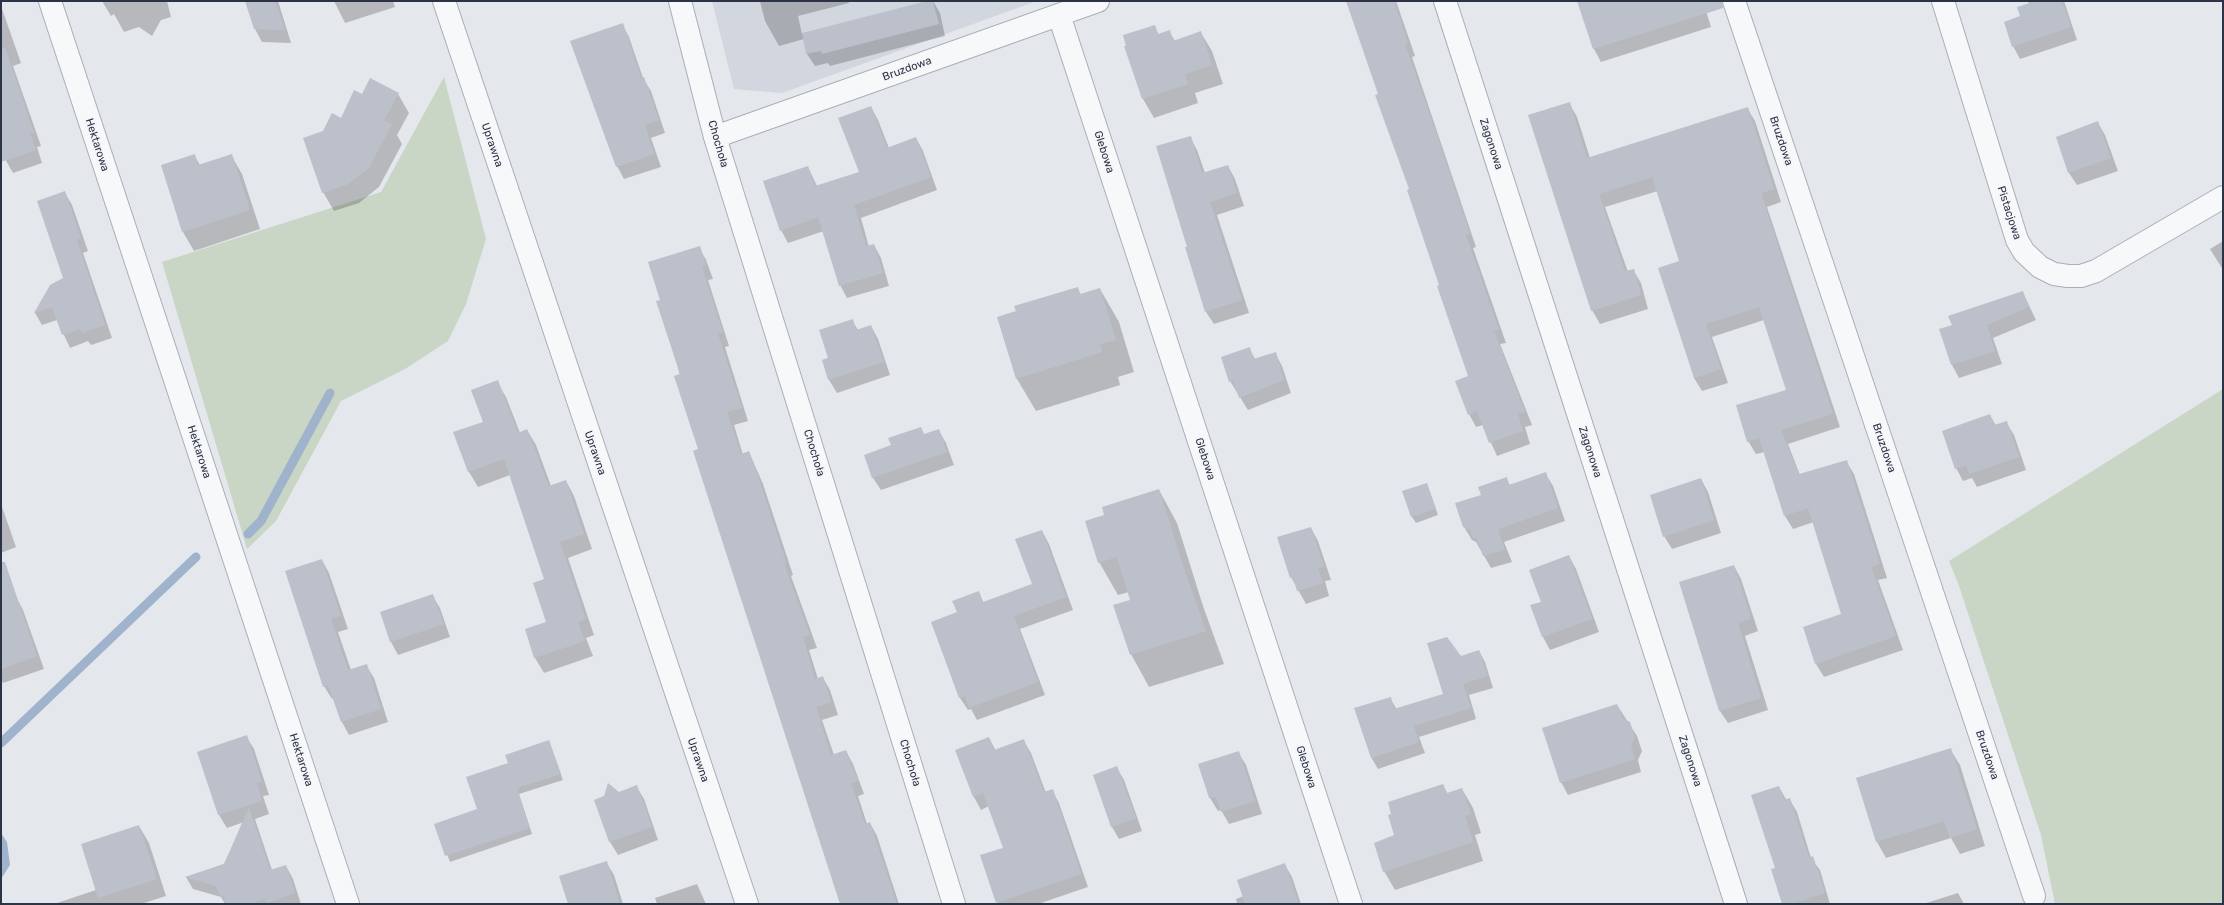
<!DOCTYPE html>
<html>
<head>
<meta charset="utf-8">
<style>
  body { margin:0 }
  #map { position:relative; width:2224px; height:905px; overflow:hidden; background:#e4e7ec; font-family:Rubik,sans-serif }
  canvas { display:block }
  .frame { position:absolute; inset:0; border:2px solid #2b3445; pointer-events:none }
</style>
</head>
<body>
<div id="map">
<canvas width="2224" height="905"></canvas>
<div class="frame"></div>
</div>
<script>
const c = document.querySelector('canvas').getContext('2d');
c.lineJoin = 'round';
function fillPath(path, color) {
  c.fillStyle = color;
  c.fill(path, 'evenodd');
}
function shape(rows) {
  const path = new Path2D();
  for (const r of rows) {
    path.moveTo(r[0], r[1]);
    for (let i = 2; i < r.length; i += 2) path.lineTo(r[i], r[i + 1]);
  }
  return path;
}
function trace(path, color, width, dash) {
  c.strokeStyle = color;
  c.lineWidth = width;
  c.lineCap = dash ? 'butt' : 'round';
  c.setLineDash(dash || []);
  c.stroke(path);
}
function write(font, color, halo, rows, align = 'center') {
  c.font = font + ' Rubik,sans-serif';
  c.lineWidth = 4;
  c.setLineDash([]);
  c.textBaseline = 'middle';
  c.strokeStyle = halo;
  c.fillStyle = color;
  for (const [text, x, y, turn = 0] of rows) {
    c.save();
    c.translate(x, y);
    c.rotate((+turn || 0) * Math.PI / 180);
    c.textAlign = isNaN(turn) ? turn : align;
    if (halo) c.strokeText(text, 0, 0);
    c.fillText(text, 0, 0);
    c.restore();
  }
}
const built = shape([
  [712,1,1037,1,782,93,734,89]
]);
const green = shape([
  [444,77,486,239,466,304,448,341,405,369,341,401,276,521,247,549,162,262,381,192],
  [2223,389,2223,904,2055,904,2041,835,1958,583,1949,561]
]);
const water = shape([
  [1,833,7,842,10,865,1,879]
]);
const shadow = shape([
  [102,1,167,1,171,17,161,20,152,36,139,27,124,32,114,14,111,16],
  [246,1,278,1,291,43,262,42,255,29],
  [334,1,393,1,395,7,345,23],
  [760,1,848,1,849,3,798,16,802,34,933,1,940,13,945,36,830,66,828,63,815,66,807,54,804,39,779,46,765,21],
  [1347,1,1396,1,1415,56,1412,57,1476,247,1473,248,1506,343,1500,344,1532,425,1525,427,1530,444,1497,456,1483,425,1476,427,1469,414,1469,377,1380,94],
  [1578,1,1703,1,1711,27,1601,62,1594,49],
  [2028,1,2064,1,2077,40,2020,59,2013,46,2022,16,2029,4],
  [1,6,21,63,13,66,41,146,37,147,42,163,13,173,1,152],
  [622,24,629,37,643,78,651,91,665,133,651,138,661,167,624,179,617,166],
  [1154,26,1159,35,1169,31,1175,41,1201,33,1212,51,1223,84,1195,93,1198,103,1154,118,1143,99,1126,47],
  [398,94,409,113,397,135,402,144,379,187,359,203,334,211,323,192,341,119,362,95],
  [1569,103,1577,117,1590,158,1747,108,1755,121,1781,202,1767,207,1840,427,1788,444,1800,475,1846,461,1854,474,1887,578,1878,580,1903,650,1824,677,1816,664,1842,615,1814,522,1793,529,1785,516,1765,452,1756,454,1748,441,1787,390,1764,320,1712,337,1728,383,1702,391,1694,378,1681,261,1658,191,1605,207,1628,272,1633,270,1641,283,1648,309,1600,324,1592,310],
  [871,107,878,120,889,148,916,138,923,151,937,190,861,218,869,247,874,245,881,258,889,286,847,298,840,285,824,231,788,243,781,230,808,167,817,186,860,173],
  [2098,123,2105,135,2118,171,2077,185,2069,173,2057,137],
  [1190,137,1197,150,1205,173,1228,166,1235,179,1244,206,1217,215,1249,313,1214,324,1206,312,1189,247],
  [194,155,200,165,231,155,242,174,260,229,194,251,183,232],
  [65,193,72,205,88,251,83,253,112,338,91,345,88,341,70,348,57,320,42,325,35,313,51,286,64,278],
  [2223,241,2223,270,2210,249],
  [699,247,706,260,713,279,708,280,729,346,725,347,748,421,734,425,743,455,749,452,763,484,793,575,791,576,817,648,809,650,818,679,823,678,830,690,838,715,822,720,834,755,846,751,853,764,864,794,858,796,867,824,870,823,877,836,899,904,841,904,699,450,661,301],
  [1077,288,1081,295,1100,289,1119,322,1134,372,1118,377,1120,385,1036,411,1017,379,1017,312],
  [2023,293,2036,320,1993,338,2002,364,1959,378,1952,365,1940,330,1953,326],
  [852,320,858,330,871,326,878,339,890,375,837,393,829,380,823,360,829,358],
  [1249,348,1255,359,1275,353,1282,366,1291,393,1248,410,1230,381],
  [497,382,506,397,520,433,527,430,536,445,551,486,566,481,574,496,592,549,568,558,594,635,586,638,593,656,544,673,535,658,526,630,547,622,546,579,510,475,478,487,469,472,455,433,484,422],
  [1990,415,1996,426,2006,422,2014,435,2026,470,1977,487,1972,478,1963,481,1956,468],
  [939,431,946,443,954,465,881,490,873,478,866,455],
  [1545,473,1553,486,1565,521,1504,542,1512,562,1491,568,1476,542,1472,540,1464,527,1482,496,1506,479,1510,485],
  [1701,479,1708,492,1721,533,1672,549,1664,536],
  [1427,484,1438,515,1416,523,1412,517],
  [1159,490,1177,523,1203,606,1224,664,1149,687,1131,654,1131,600,1129,592,1118,595,1099,562,1106,515],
  [1,504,16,547,1,553],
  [1311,528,1318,541,1331,580,1325,581,1329,596,1306,604,1291,577],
  [1042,531,1049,544,1073,610,1020,629,1045,695,977,720,971,709,968,710,960,698,932,622,958,613,978,592,984,603,1033,585],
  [1569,556,1576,569,1599,632,1550,650,1543,637,1532,606,1543,603],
  [322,560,329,573,348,629,338,632,351,670,366,665,374,678,388,722,349,735,342,722,334,698,332,699,324,686],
  [1734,566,1741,579,1758,631,1745,636,1768,710,1728,723,1720,711],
  [432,595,440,608,450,637,398,655,391,642,381,612],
  [16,597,23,610,44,669,3,683,1,679,1,602],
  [1479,651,1485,662,1493,688,1469,695,1476,719,1419,737,1425,753,1378,769,1371,757,1390,698,1397,710,1444,695,1461,657],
  [1617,705,1637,736,1642,751,1638,760,1641,772,1568,795,1561,782],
  [246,736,254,749,269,795,263,796,269,814,255,819,272,870,286,866,293,879,301,904,225,904,221,897,193,889,186,877,224,864,244,822,227,828,219,815,198,752],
  [989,738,996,751,1023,740,1031,753,1046,793,1052,790,1059,803,1088,887,1038,904,998,904,1004,848,989,806,981,810,974,797,957,750],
  [549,741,563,780,519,794,532,834,450,862,436,824,479,810,509,764],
  [1950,749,1960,765,1985,846,1960,854,1951,838,1886,858,1877,842,1857,778],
  [1238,752,1246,765,1262,814,1229,824,1221,810,1218,811,1210,798,1199,764],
  [1117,768,1124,780,1142,831,1119,839,1112,827,1094,776],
  [1442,785,1448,794,1462,789,1473,808,1481,833,1475,835,1483,861,1395,890,1384,871,1395,836,1392,814],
  [636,786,644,799,658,840,618,855,610,842,596,801],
  [1779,787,1787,801,1790,800,1797,812,1811,858,1820,870,1830,904,1783,904],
  [139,826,149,843,166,896,141,904,54,904,96,890],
  [606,862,614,875,623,904,569,904],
  [1285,865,1292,877,1301,904,1237,904,1236,899,1244,896],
  [697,884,706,904,657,904,655,898],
  [1958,893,1964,904,1923,904]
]);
const stream = shape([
  [248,534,261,521,330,393],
  [1,743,196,557]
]);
const building = shape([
  [245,1,275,1,285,30,254,29],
  [927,1,933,1,939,24,822,54,821,51,806,54,802,33],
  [1346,1,1394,1,1408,43,1405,44,1438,138,1470,234,1466,235,1499,330,1494,331,1525,412,1518,414,1523,431,1489,443,1477,411,1468,415,1455,381,1468,376,1437,286,1439,285,1407,190,1409,189,1375,95,1378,94],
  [1577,1,1722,1,1723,8,1593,49],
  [2036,1,2062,1,2071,27,2012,47,2004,22,2020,16,2017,7],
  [623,23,641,78,644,77,659,120,645,125,654,154,616,167,570,41],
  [1155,25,1158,34,1170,30,1173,41,1201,31,1212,65,1185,74,1188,84,1142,99,1124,46,1126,46,1123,35],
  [5,47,34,133,30,134,36,150,1,162,1,48],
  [370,78,399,93,384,120,392,124,369,168,348,184,322,193,303,138,323,131,332,113,341,118,354,90,362,94],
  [1570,102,1587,158,1748,107,1774,189,1761,193,1833,414,1781,430,1799,474,1847,460,1880,564,1871,567,1896,636,1815,664,1803,627,1841,614,1808,508,1784,516,1759,438,1747,442,1736,405,1786,390,1759,307,1706,324,1721,369,1694,378,1658,268,1679,261,1652,177,1599,194,1625,271,1634,269,1641,295,1591,311,1528,115],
  [871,106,887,148,916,137,931,177,854,205,866,246,874,244,883,273,839,286,818,217,780,231,763,181,808,166,815,186,859,172,838,118],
  [2098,121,2111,158,2068,173,2056,137],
  [1191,136,1202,173,1228,165,1237,193,1210,202,1242,300,1205,312,1185,247,1187,247,1156,146],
  [195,154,198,165,232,154,250,210,182,232,161,165],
  [65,191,81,238,77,240,105,325,82,333,81,329,62,335,52,307,34,313,50,285,63,278,37,201],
  [700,246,706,266,702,267,723,333,718,334,742,408,727,412,741,454,749,451,756,470,786,562,784,563,810,635,803,637,815,679,823,676,831,702,816,707,831,755,846,750,858,781,851,783,865,824,870,822,897,904,840,904,693,451,698,449,674,376,680,374,656,301,660,300,648,262],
  [1078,287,1080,294,1100,288,1116,340,1100,344,1102,352,1016,379,997,317,1016,311,1014,306],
  [2023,291,2029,307,1987,325,1995,351,1951,365,1939,329,1952,325,1948,316],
  [853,319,856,330,871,325,884,362,828,380,822,360,828,358,819,330],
  [1250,347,1253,359,1276,352,1284,380,1239,398,1233,380,1229,382,1221,357],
  [498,380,518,433,527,429,549,486,566,480,584,534,560,542,586,619,578,622,585,641,534,658,525,629,546,622,533,583,544,579,504,459,468,472,453,432,483,422,471,390],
  [1990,414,1994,425,2007,421,2019,457,1969,474,1966,465,1955,469,1942,431],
  [921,427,924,434,939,429,947,452,872,478,864,455,891,445,888,438],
  [1546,472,1558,508,1498,529,1505,550,1483,556,1476,537,1473,538,1470,530,1463,527,1455,503,1481,495,1478,487,1507,477,1509,485],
  [1701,478,1714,520,1663,537,1650,495],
  [1427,483,1436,509,1411,517,1402,491],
  [1159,489,1185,572,1206,631,1130,655,1113,605,1130,600,1117,557,1098,563,1085,521,1104,515,1102,507],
  [1311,527,1324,567,1318,568,1323,583,1297,591,1293,577,1290,578,1277,537],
  [1042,530,1066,597,1014,616,1038,682,969,708,965,696,959,698,931,622,957,612,952,601,979,591,983,602,1032,584,1015,539],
  [1569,555,1592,619,1542,637,1530,605,1541,602,1529,570],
  [322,559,341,616,331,619,348,670,367,664,381,709,341,722,328,685,323,687,285,571],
  [1,562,5,562,37,656,1,669],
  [1734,565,1751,618,1738,623,1761,698,1719,711,1679,582],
  [433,594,444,624,390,642,380,612],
  [1447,637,1461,656,1479,650,1488,676,1463,684,1471,708,1414,726,1419,742,1371,758,1354,708,1391,697,1394,709,1443,694,1427,643],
  [1617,704,1622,718,1630,722,1635,738,1631,746,1635,759,1560,783,1542,728],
  [247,735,262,782,257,783,262,801,218,815,197,752],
  [989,737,994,750,1024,739,1044,792,1053,789,1081,874,996,903,980,855,1003,848,983,793,973,797,955,750],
  [549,740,561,774,517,788,530,828,445,856,434,824,477,809,466,777,508,763,505,755],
  [1951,748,1977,829,1950,838,1944,821,1876,842,1856,778],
  [1239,751,1255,801,1221,812,1216,797,1209,798,1198,764],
  [1117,766,1136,818,1111,827,1093,775],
  [608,783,619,792,637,785,652,827,609,842,594,800,604,796],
  [1443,784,1447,793,1462,788,1471,814,1465,816,1473,842,1383,872,1374,843,1394,835,1388,815,1391,814,1388,802],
  [1779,786,1784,800,1790,798,1809,858,1813,856,1825,893,1791,904,1782,904,1771,869,1775,868,1751,795],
  [249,807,270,870,286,865,295,893,267,903,265,899,248,904,226,904,224,896,220,897,216,886,185,877,224,864],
  [139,825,157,879,98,898,81,844],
  [607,861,620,904,568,904,559,876],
  [1285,863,1299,904,1245,904,1237,880]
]);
const minor = shape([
  [50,1,348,904],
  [444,1,747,904],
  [680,1,715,137,954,904],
  [1445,1,1736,904],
  [1734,1,2034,896],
  [1943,1,2017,240,2024,252,2040,267,2054,274,2068,276,2081,276,2096,271,2223,197],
  [1059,15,1351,904],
  [715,137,1098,1]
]);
const streetNames = [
  ["Bruzdowa",907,69,-20],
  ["Bruzdowa",1781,141,71],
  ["Chochoła",718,144,74],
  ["Zagonowa",1491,144,72],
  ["Hektarowa",97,145,72],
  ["Uprawna",492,145,71],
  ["Glebowa",1104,152,72],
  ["Pistacjowa",2009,213,72],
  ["Bruzdowa",1884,448,71],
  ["Hektarowa",199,452,72],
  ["Zagonowa",1590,452,72],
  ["Uprawna",595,453,71],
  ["Chochoła",814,453,73],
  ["Glebowa",1205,459,72],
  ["Bruzdowa",1987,755,71],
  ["Hektarowa",301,760,72],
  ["Uprawna",698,760,71],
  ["Zagonowa",1690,761,72],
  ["Chochoła",910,763,73],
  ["Glebowa",1306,767,72]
];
fillPath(built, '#d2d6de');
fillPath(green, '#c9d6c5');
fillPath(water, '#9fb4cc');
fillPath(shadow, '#0003');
trace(stream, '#9fb4cc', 9);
fillPath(building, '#bbc0ca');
trace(minor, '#a9aeb7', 24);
trace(minor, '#f7f8fa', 22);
write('11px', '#2b3445', '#f4f6f9', streetNames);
</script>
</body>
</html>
